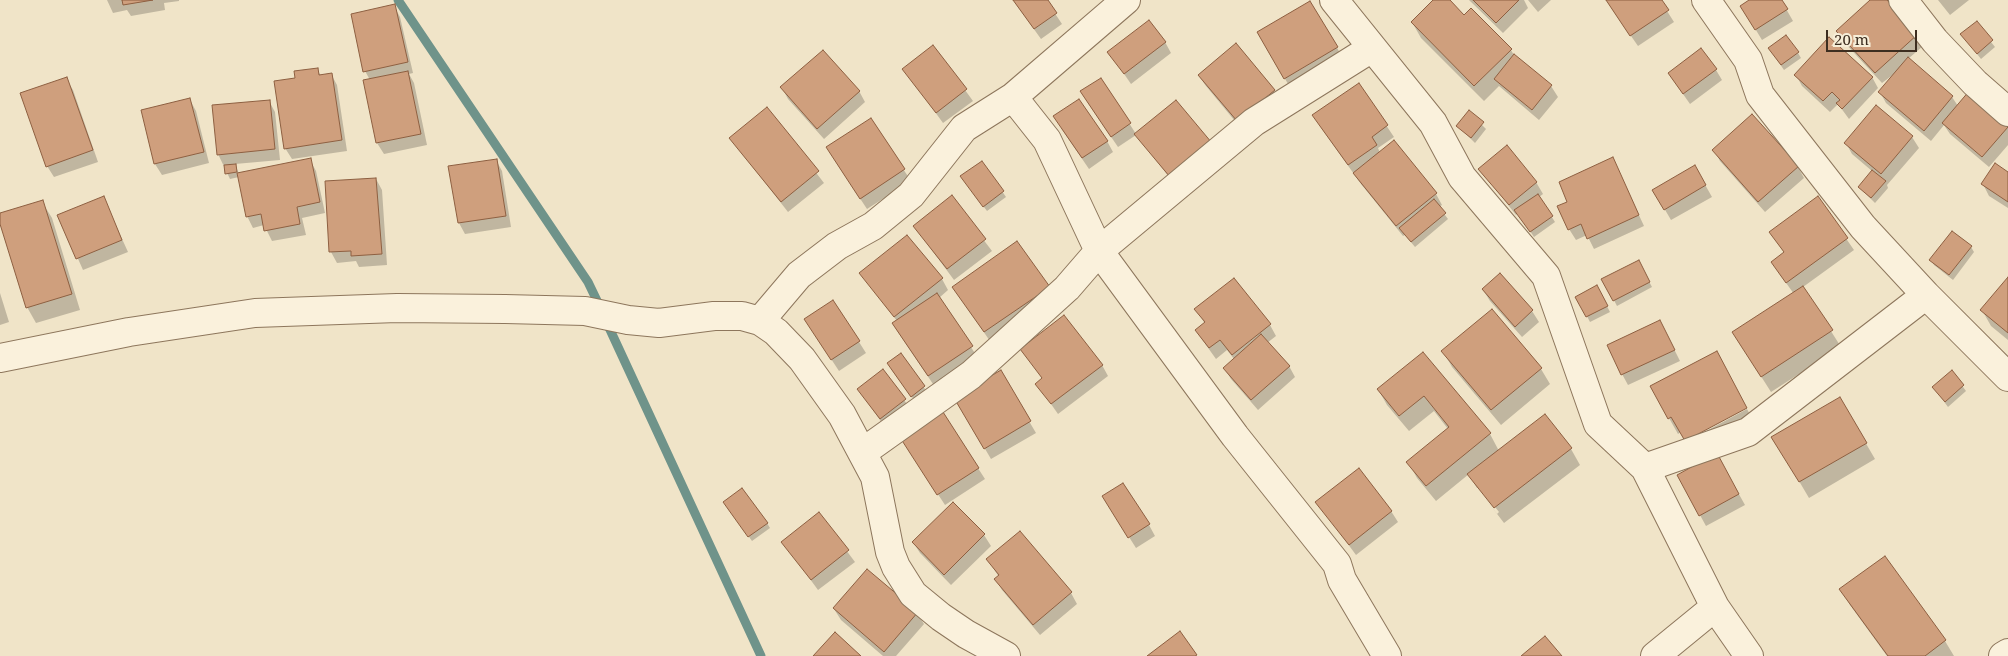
<!DOCTYPE html>
<html>
<head>
<meta charset="utf-8">
<style>
  body { margin:0 }
  #map { position:relative; width:2008px; height:656px; overflow:hidden; background:#f0e4c8; font-family:"Noto Serif",serif }
  canvas { display:block }
  .scale { position:absolute; left:1826px; top:30px; width:91px; height:22px; box-sizing:border-box; border:2px solid #3d2e20; border-top:0; padding-left:6px; font-size:15px; line-height:18px; white-space:nowrap; color:#3d2e20; -webkit-text-stroke:4px #f7eed8; paint-order:stroke }
</style>
</head>
<body>
<div id="map">
<canvas width="2008" height="656"></canvas>
<div class="scale">20 m</div>
</div>
<script>
const c = document.querySelector('canvas').getContext('2d');
c.lineJoin = 'round';
function fillPath(path, color) {
  c.fillStyle = color;
  c.fill(path, 'evenodd');
}
function shape(rows) {
  const path = new Path2D();
  for (const r of rows) {
    path.moveTo(r[0], r[1]);
    for (let i = 2; i < r.length; i += 2) path.lineTo(r[i], r[i + 1]);
  }
  return path;
}
function trace(path, color, width, dash) {
  c.strokeStyle = color;
  c.lineWidth = width;
  c.lineCap = dash ? 'butt' : 'round';
  c.setLineDash(dash || []);
  c.stroke(path);
}
const shadow = shape([
  [107,0,179,0,179,1,164,3,165,10,131,16,127,10,113,13],
  [1013,0,1046,0,1062,24,1041,39],
  [1435,0,1448,0,1464,16,1471,9,1511,50,1515,57,1551,86,1558,97,1539,120,1499,86,1484,101,1421,38,1412,22],
  [1469,0,1524,0,1528,8,1503,33],
  [1528,0,1551,0,1538,12],
  [1606,0,1660,0,1674,22,1638,46],
  [1752,0,1781,0,1793,21,1762,40,1748,17],
  [1872,0,1885,0,1923,46,1908,59,1952,97,1958,106,2008,124,2008,145,1989,167,1950,134,1944,125,1931,141,1886,103,1880,92,1898,71,1882,83,1844,42,1838,31],
  [1938,0,1969,0,1950,15],
  [1310,2,1343,58,1291,89,1258,33],
  [394,6,400,17,413,73,409,74,414,83,427,145,384,154,377,143,364,81,370,80,365,71],
  [1976,23,1995,47,1981,59,1962,35],
  [1165,42,1171,53,1131,84,1109,52],
  [1236,45,1274,91,1281,102,1244,132,1206,86,1199,76],
  [933,46,973,101,943,123,904,69],
  [1798,53,1801,58,1784,70,1773,54],
  [317,69,321,76,331,74,337,85,347,151,292,159,285,148,296,79],
  [1716,70,1722,80,1690,104,1669,74],
  [1796,75,1872,77,1878,88,1849,119,1838,104,1830,112,1802,86],
  [66,79,73,90,98,162,54,177,47,166],
  [1101,79,1136,134,1176,101,1177,187,1136,135,1118,147,1088,103],
  [1359,85,1394,137,1378,148,1380,153,1436,194,1442,205,1439,207,1448,219,1415,247,1405,235,1403,236,1361,184,1320,126],
  [782,88,859,91,865,102,824,139,788,99],
  [190,100,196,111,209,163,162,175,155,164,142,111],
  [269,101,275,112,280,160,235,164,239,174,310,160,316,171,325,213,302,218,306,235,272,241,264,225,253,228,247,216,239,177,230,179,218,154],
  [1876,107,1912,137,1919,148,1887,185,1888,188,1875,203,1859,187,1872,171,1852,154,1846,143],
  [767,109,824,183,788,212,730,138],
  [1469,112,1486,129,1475,143,1458,126],
  [871,120,911,181,867,209,834,159],
  [1061,128,1107,141,1113,152,1089,169],
  [1714,150,1798,167,1804,178,1765,212,1720,161],
  [496,160,502,171,511,227,465,234,459,223],
  [982,162,1006,197,987,211,965,182],
  [1695,167,1712,197,1671,220,1654,191],
  [1480,169,1536,182,1543,194,1539,197,1555,222,1534,237,1518,213,1516,215],
  [1618,170,1644,226,1594,249,1587,235,1576,240,1569,229,1569,202],
  [2008,173,2008,208,1989,196,1983,184],
  [376,179,382,190,387,265,359,267,356,261,337,263,331,252],
  [103,197,128,252,83,270,59,216],
  [951,197,992,251,954,280,914,226],
  [1818,198,1854,250,1803,287,1841,347,1771,392,1743,348,1794,294,1779,273,1785,254,1770,232],
  [42,202,52,218,80,310,36,323,27,307,0,214],
  [907,236,942,279,948,290,939,298,978,358,935,387,900,335,893,324,897,321,861,274],
  [1971,247,1974,252,1953,280,1934,265,1931,260],
  [1638,261,1652,287,1617,306,1603,279],
  [1500,275,1532,311,1539,322,1522,337,1490,301,1483,290],
  [1234,279,1270,325,1276,336,1267,343,1289,366,1295,377,1258,410,1231,379,1224,368,1234,359,1227,350,1216,359,1196,331,1205,324,1196,309],
  [2008,279,2008,340,1991,326,1982,310],
  [953,287,1049,288,994,347],
  [1597,287,1610,312,1590,322,1577,297],
  [0,293,9,322,0,325],
  [833,301,866,353,839,371,812,330],
  [1660,321,1680,361,1628,385,1622,374],
  [1022,349,1102,365,1108,376,1058,414,1037,384,1043,379],
  [1443,351,1541,369,1550,384,1501,425,1452,367],
  [1716,352,1681,432,1678,434,1669,418],
  [1423,353,1490,434,1499,451,1571,449,1580,465,1504,523,1478,489,1497,514,1499,512,1480,488,1477,488,1469,474,1436,501,1417,478,1408,462,1448,429,1434,411,1409,431,1387,405,1378,389],
  [901,355,927,392,915,401,891,369],
  [883,371,912,411,887,430,858,389],
  [1000,372,1036,433,991,459,955,398],
  [1952,372,1966,391,1948,407,1934,388],
  [1840,399,1875,459,1809,498,1773,437],
  [1747,409,1755,424,1686,442],
  [943,414,985,479,945,505,909,450],
  [1717,455,1745,505,1706,526,1678,475],
  [1317,502,1391,511,1398,522,1356,555],
  [953,504,984,535,991,546,951,585,920,553,913,542],
  [1110,507,1149,525,1155,536,1136,548],
  [728,508,767,523,770,528,752,541],
  [819,514,855,562,818,590,783,542],
  [1020,533,1071,593,1077,604,1040,635,1002,590,996,579,999,577,988,560],
  [1885,558,1945,641,1954,656,1887,656,1850,605,1841,589],
  [834,609,917,613,924,624,896,656,883,656,841,620]
]);
const stream = shape([
  [398,0,588,282,601,309],
  [606,321,761,656]
]);
const building = shape([
  [122,0,153,0,123,5,122,0],
  [1013,0,1048,0,1057,13,1034,29,1013,0],
  [1433,0,1450,0,1464,15,1471,8,1512,49,1474,86,1411,22,1433,0],
  [1473,0,1519,0,1496,23,1473,0],
  [1606,0,1662,0,1669,10,1630,36,1606,0],
  [1749,0,1782,0,1788,9,1755,30,1740,6,1749,0],
  [1870,0,1887,0,1918,34,1875,73,1836,31,1870,0],
  [1310,1,1338,47,1284,79,1257,32,1310,1],
  [395,4,408,62,363,72,351,14,395,4],
  [1149,20,1166,42,1124,74,1107,52,1149,20],
  [1977,21,1993,40,1977,54,1960,34,1977,21],
  [1786,35,1799,52,1781,65,1768,48,1786,35],
  [1829,37,1873,77,1842,109,1836,103,1840,100,1832,92,1823,101,1794,75,1829,37],
  [1236,43,1275,90,1237,121,1198,75,1236,43],
  [933,45,967,89,936,113,902,69,933,45],
  [1701,48,1717,69,1683,94,1668,73,1701,48],
  [823,50,860,91,817,129,780,87,823,50],
  [1514,54,1552,85,1532,110,1494,79,1514,54],
  [1908,57,1953,96,1924,131,1878,92,1908,57],
  [318,68,319,75,332,73,342,140,284,149,274,81,295,78,294,71,318,68],
  [408,71,421,134,376,143,363,80,408,71],
  [67,77,93,150,46,167,20,93,67,77],
  [1101,78,1131,123,1111,137,1080,91,1101,78],
  [1359,83,1388,125,1372,137,1377,145,1348,165,1312,115,1359,83],
  [1970,90,2008,122,2008,127,1982,157,1942,123,1970,90],
  [190,98,204,152,154,164,141,110,190,98],
  [1079,99,1108,141,1082,158,1053,116,1079,99],
  [270,100,275,149,217,155,212,105,270,100],
  [1176,100,1212,143,1170,177,1134,134,1176,100],
  [1876,105,1913,136,1881,174,1844,143,1876,105],
  [767,107,819,171,781,202,729,138,767,107],
  [1469,110,1484,122,1471,138,1456,126,1469,110],
  [1752,114,1799,166,1758,202,1712,150,1752,114],
  [871,118,905,169,860,199,826,147,871,118],
  [1394,140,1437,193,1396,226,1353,173,1394,140],
  [1507,145,1537,182,1509,205,1478,169,1507,145],
  [1613,157,1639,215,1587,239,1581,224,1568,230,1557,206,1567,202,1559,182,1613,157],
  [311,158,320,202,297,207,300,224,264,231,261,214,246,217,237,173,311,158],
  [497,159,506,216,458,223,448,166,497,159],
  [982,161,1004,191,983,207,960,176,982,161],
  [1995,163,2008,172,2008,202,1981,184,1995,163],
  [236,164,237,172,225,174,224,165,236,164],
  [1695,165,1706,185,1664,210,1652,190,1695,165],
  [1872,170,1886,181,1871,198,1858,187,1872,170],
  [376,178,382,254,351,256,351,251,329,252,325,181,376,178],
  [1538,194,1553,216,1530,232,1514,210,1538,194],
  [952,195,986,239,947,269,913,226,952,195],
  [104,196,122,240,76,259,57,215,104,196],
  [1818,196,1848,238,1786,283,1771,262,1784,252,1769,232,1818,196],
  [1434,199,1446,213,1411,242,1399,228,1434,199],
  [43,200,72,294,26,308,0,224,0,213,43,200],
  [1952,231,1972,246,1949,275,1929,260,1952,231],
  [907,235,943,278,894,317,859,273,907,235],
  [1017,241,1050,287,984,332,952,287,1017,241],
  [1639,260,1650,282,1613,301,1601,279,1639,260],
  [1500,273,1533,310,1515,327,1482,289,1500,273],
  [2008,277,2008,333,1980,310,2008,277],
  [1234,278,1271,324,1232,355,1220,340,1209,348,1195,330,1205,322,1194,309,1234,278],
  [1597,285,1608,306,1586,317,1575,297,1597,285],
  [1803,286,1833,330,1761,377,1732,332,1803,286],
  [937,293,973,346,928,376,892,323,937,293],
  [833,300,860,341,831,360,804,319,833,300],
  [1492,309,1542,368,1491,410,1441,351,1492,309],
  [1064,315,1103,365,1051,404,1035,384,1042,378,1020,349,1064,315],
  [1660,320,1675,350,1621,375,1607,345,1660,320],
  [1261,334,1290,366,1251,400,1223,368,1261,334],
  [1717,351,1747,408,1685,441,1671,417,1668,419,1650,386,1717,351],
  [1423,352,1491,433,1426,486,1406,462,1449,427,1424,396,1399,416,1377,389,1423,352],
  [901,353,925,386,911,397,887,363,901,353],
  [883,369,906,399,880,419,857,389,883,369],
  [1001,370,1031,421,984,449,954,398,1001,370],
  [1952,370,1964,385,1945,402,1932,387,1952,370],
  [1840,397,1867,443,1799,482,1771,437,1840,397],
  [943,412,979,468,937,495,901,439,943,412],
  [1545,414,1572,448,1494,508,1467,474,1545,414],
  [1717,453,1739,494,1699,516,1677,475,1717,453],
  [1359,468,1392,511,1349,545,1315,502,1359,468],
  [1123,483,1150,524,1128,538,1102,496,1123,483],
  [742,488,768,523,748,537,723,502,742,488],
  [953,502,985,534,944,575,912,542,953,502],
  [819,512,849,550,811,580,781,542,819,512],
  [1020,531,1072,592,1033,625,994,579,999,575,986,559,1020,531],
  [1885,556,1946,640,1925,656,1888,656,1839,589,1885,556],
  [867,569,918,612,884,652,833,608,867,569],
  [1180,631,1197,655,1195,656,1147,656,1180,631],
  [835,632,861,656,813,656,835,632],
  [1545,636,1562,656,1521,656,1545,636]
]);
const street = shape([
  [1334,0,1433,123,1462,177,1546,276,1598,424,1645,468,1715,607,1749,656],
  [1706,0,1748,60,1760,95,1863,227,1926,295,2008,377],
  [1903,0,1935,41,1975,83,2008,112],
  [1013,97,1047,140,1099,251,1235,436,1337,564,1342,580,1387,656],
  [760,321,799,275,837,246,873,226,911,195,964,128,1013,97,1126,0],
  [0,358,129,332,255,313,397,308,505,309,585,311,628,320,659,323,714,316,742,316,760,321,776,332,802,359,842,415,875,477,890,552,896,567,913,594,941,617,966,634,1006,656],
  [863,452,971,375,1067,288,1099,251,1254,122,1372,48],
  [1645,468,1748,432,1926,295],
  [1655,656,1715,607],
  [2003,656,2008,653]
]);
fillPath(shadow, '#0003');
trace(stream, '#6f938a', 9);
fillPath(building, '#cf9f7d');
trace(building, '#8d5f41', 1);
trace(street, '#8d765c', 30);
trace(street, '#faf1dc', 28);
</script>
</body>
</html>
